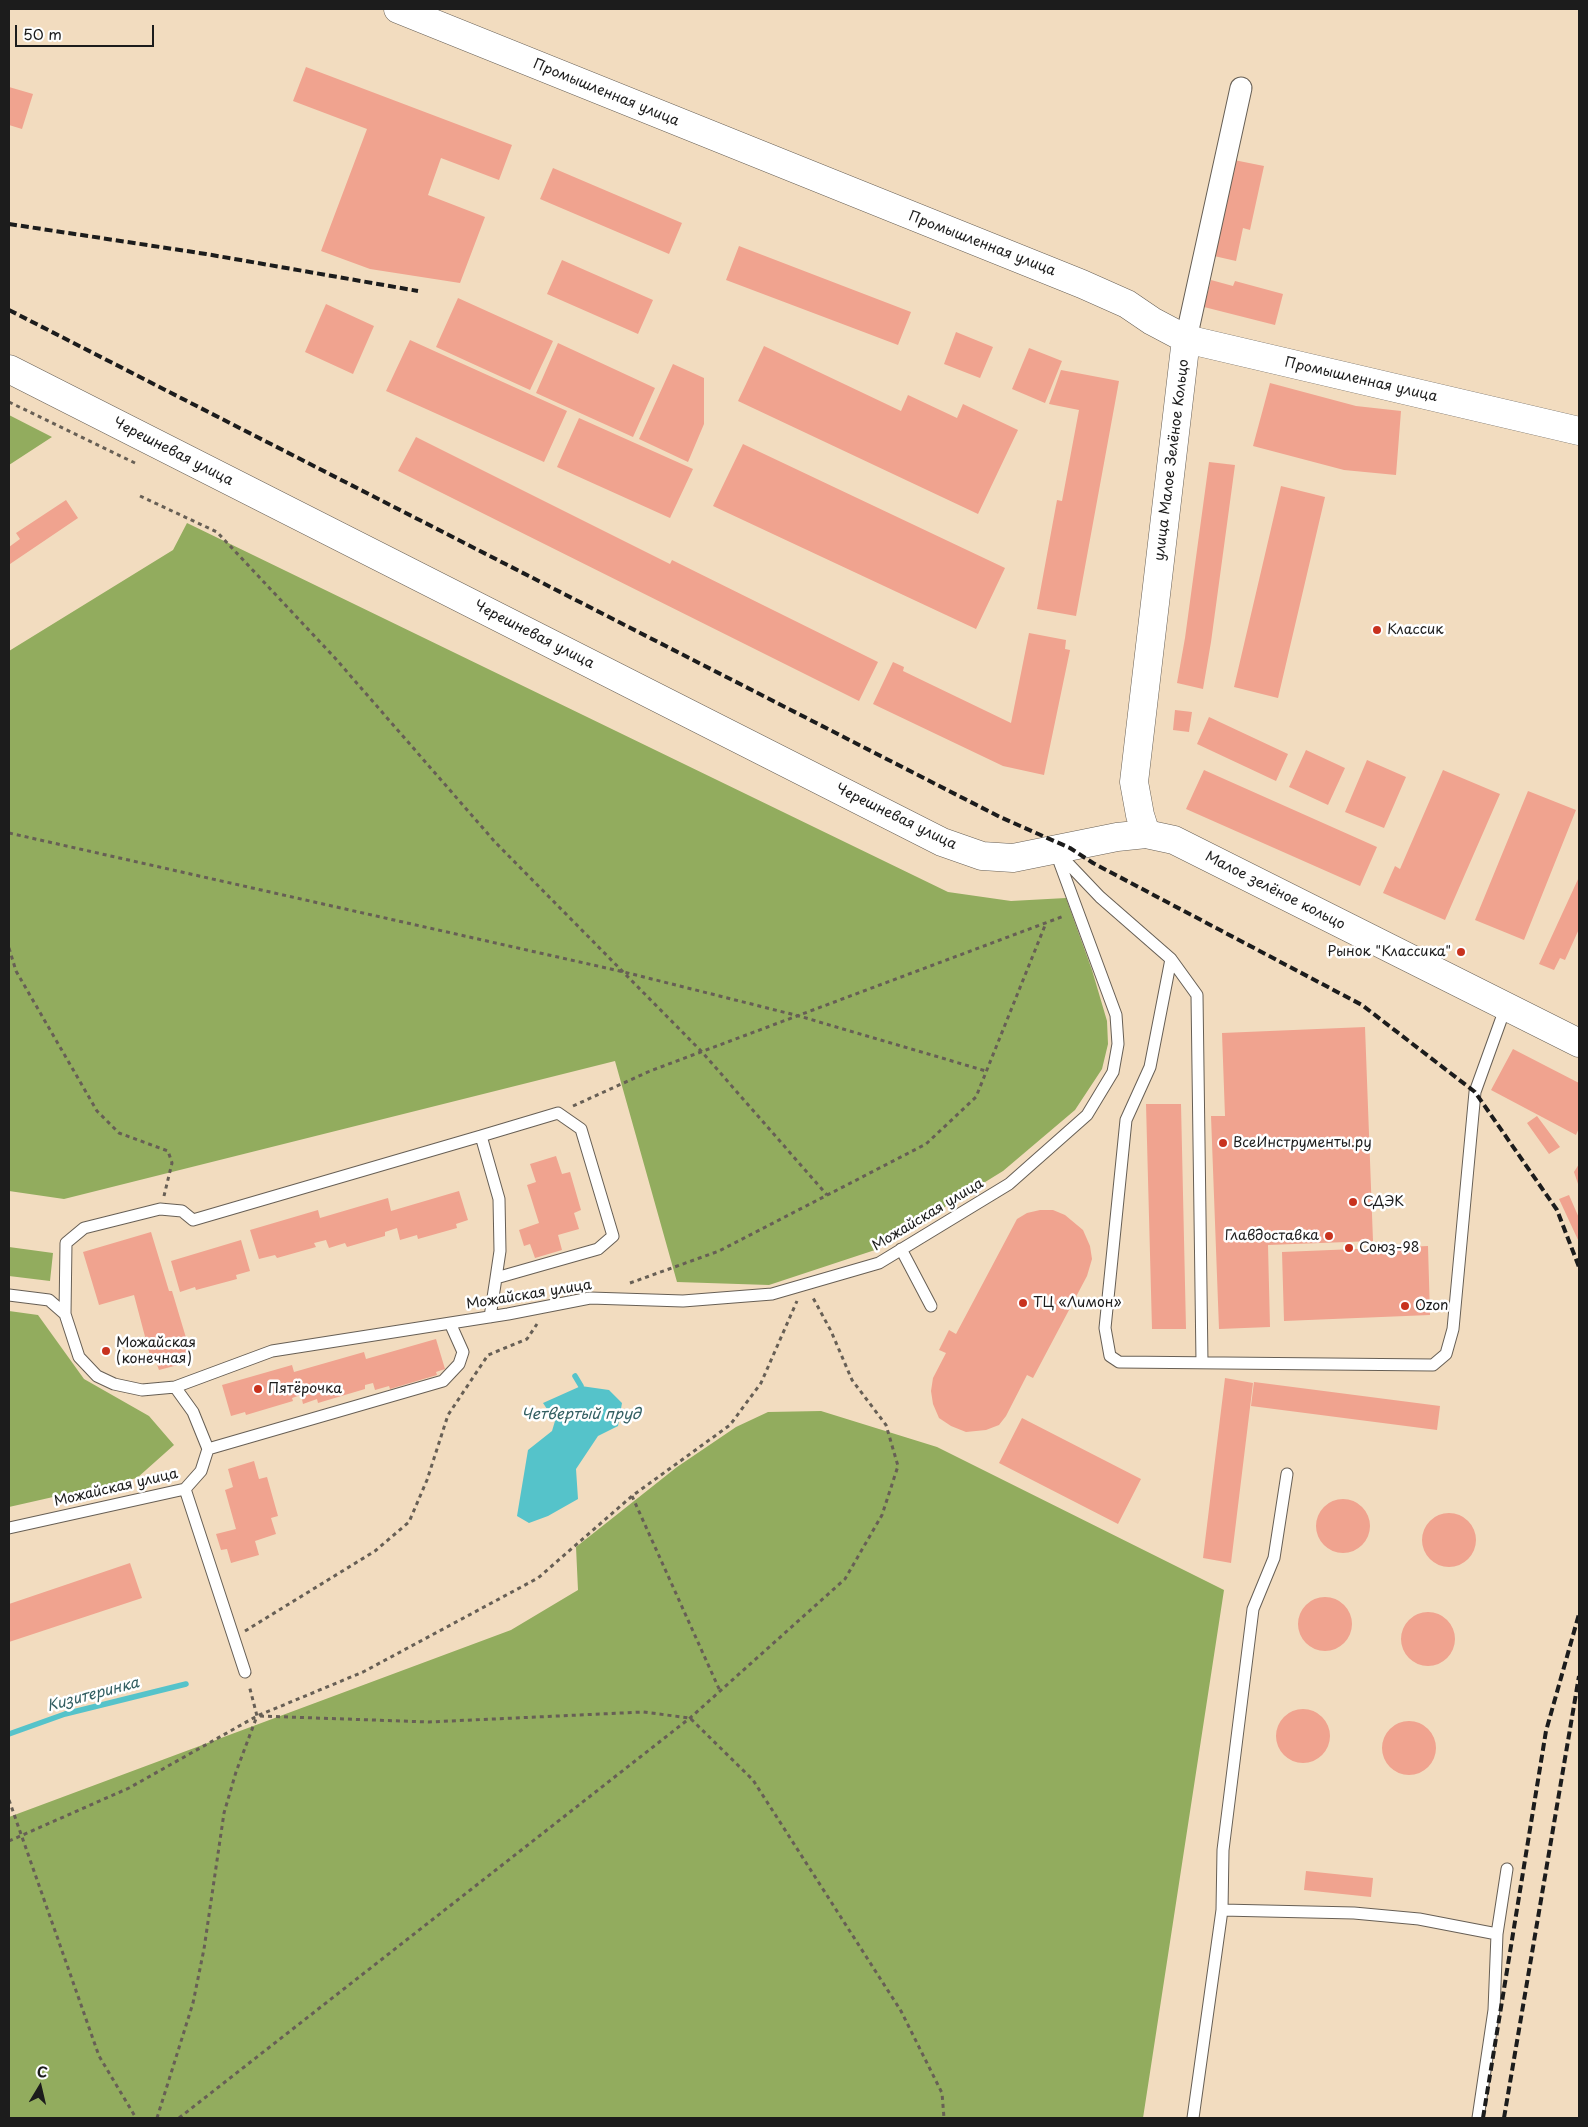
<!DOCTYPE html>
<html>
<head>
<meta charset="utf-8">
<style>
  body { margin:0 }
  #map { position:relative; width:1588px; height:2127px; overflow:hidden; background:#f2dcbf; font-family:"Playpen Sans",sans-serif }
  canvas { display:block }
  .frame { position:absolute; inset:0; border:10px solid #1c1c1c; pointer-events:none }
  .north { position:absolute; left:15px; top:2062px; width:50px; height:50px; -webkit-text-stroke:4px #fff; paint-order:stroke; rotate:9deg; font-size:14px; font-weight:700; line-height:20px; text-align:center; color:#1c1c1c }
  .north::after { content:''; display:block; margin:auto; width:18px; height:22px; background:#1c1c1c; clip-path:polygon(50% 0,100% 100%,50% 72%,0 100%) }
  .scale { position:absolute; left:15px; top:25px; width:139px; height:22px; box-sizing:border-box; border:2px solid #1c1c1c; border-top:0; padding-left:6px; font-size:15px; line-height:18px; white-space:nowrap; color:#1c1c1c; -webkit-text-stroke:4px #fff; paint-order:stroke }
</style>
</head>
<body>
<div id="map">
<canvas width="1588" height="2127"></canvas>
<div class="frame"></div>
<div class="north">С</div>
<div class="scale">50 m</div>
</div>
<script>
const c = document.querySelector('canvas').getContext('2d');
c.lineJoin = 'round';
function fillPath(path, color) {
  c.fillStyle = color;
  c.fill(path, 'evenodd');
}
function shape(rows) {
  const path = new Path2D();
  for (const r of rows) {
    if (r.length === 3) {
      path.moveTo(r[0] + r[2], r[1]);
      path.arc(r[0], r[1], r[2], 0, 2 * Math.PI);
      continue;
    }
    path.moveTo(r[0], r[1]);
    for (let i = 2; i < r.length; i += 2) path.lineTo(r[i], r[i + 1]);
  }
  return path;
}
function trace(path, color, width, dash) {
  c.strokeStyle = color;
  c.lineWidth = width;
  c.lineCap = dash ? 'butt' : 'round';
  c.setLineDash(dash || []);
  c.stroke(path);
}
function write(font, color, halo, rows, align = 'center') {
  c.font = font + ' "Playpen Sans",sans-serif';
  c.lineWidth = 5;
  c.setLineDash([]);
  c.textBaseline = 'middle';
  c.strokeStyle = halo;
  c.fillStyle = color;
  for (const [text, x, y, turn = 0] of rows) {
    c.save();
    c.translate(x, y);
    c.rotate((+turn || 0) * Math.PI / 180);
    c.textAlign = isNaN(turn) ? turn : align;
    if (halo) c.strokeText(text, 0, 0);
    c.fillText(text, 0, 0);
    c.restore();
  }
}
const forest = shape([
  [9,415,52,437,9,465],
  [187,523,948,892,1011,901,1066,898,1092,970,1107,1021,1108,1044,1102,1069,1075,1110,1003,1171,875,1250,769,1285,677,1282,615,1061,64,1199,9,1191,9,651,173,550],
  [9,1247,53,1253,50,1281,9,1276],
  [9,1311,38,1315,84,1379,149,1416,174,1445,137,1478,9,1507],
  [821,1411,937,1447,1224,1590,1143,2118,9,2118,9,1817,511,1630,578,1590,576,1547,677,1467,736,1427,768,1412]
]);
const water = shape([
  [581,1386,609,1390,622,1403,618,1426,598,1436,576,1469,578,1499,548,1516,529,1523,517,1516,528,1450,552,1431,555,1421,543,1403]
]);
const stream = shape([
  [575,1376,581,1386],
  [9,1734,65,1714,186,1684]
]);
const building = shape([
  [306,67,512,145,499,180,441,158,428,195,485,217,460,283,370,269,321,251,367,129,293,101],
  [9,87,33,94,22,129,9,125],
  [1234,160,1264,166,1250,230,1243,228,1236,261,1214,256],
  [553,168,682,223,669,254,540,199],
  [739,246,911,312,898,345,726,280],
  [562,260,653,300,638,334,547,294],
  [1211,280,1233,286,1235,281,1283,294,1275,325,1204,307],
  [458,298,553,341,530,390,436,347],
  [326,304,374,326,353,374,305,352],
  [956,332,993,347,980,378,944,364],
  [410,340,567,411,544,462,386,391],
  [558,343,655,388,633,437,536,393],
  [764,346,901,411,908,395,957,418,963,404,1018,430,978,514,738,401],
  [1029,348,1062,361,1045,403,1012,389],
  [673,364,704,378,704,424,688,462,639,439],
  [1061,370,1119,381,1076,616,1037,609,1057,500,1062,501,1079,410,1049,404],
  [1270,383,1356,406,1401,411,1396,475,1344,470,1253,446],
  [579,418,693,469,670,518,557,467],
  [416,437,670,564,672,560,878,662,859,701,398,471],
  [743,444,1005,568,976,629,713,506],
  [1209,462,1235,465,1211,642,1203,689,1177,683,1185,638],
  [1281,486,1325,497,1278,698,1234,687],
  [66,500,78,518,10,564,9,547,20,539,16,533],
  [1029,633,1066,640,1065,649,1070,650,1044,775,1003,766,873,704,893,662,904,667,903,671,1011,723],
  [1175,710,1192,712,1189,732,1173,730],
  [1209,717,1288,754,1276,781,1197,744],
  [1306,750,1345,768,1328,805,1289,787],
  [1367,760,1406,777,1384,828,1345,812],
  [1204,770,1377,847,1360,886,1186,809],
  [1443,770,1500,794,1445,920,1383,893,1395,866,1400,869],
  [1528,791,1576,810,1524,940,1475,920],
  [1579,877,1579,929,1565,960,1560,958,1554,970,1539,964],
  [1365,1027,1373,1241,1268,1245,1270,1327,1219,1329,1211,1116,1225,1116,1222,1033],
  [1513,1049,1579,1083,1579,1128,1576,1135,1491,1090],
  [1146,1104,1181,1104,1186,1329,1152,1329],
  [1537,1116,1560,1147,1549,1154,1527,1123],
  [556,1156,562,1174,570,1172,581,1210,574,1213,579,1229,558,1235,562,1250,535,1258,530,1244,524,1246,519,1230,539,1223,527,1185,536,1182,530,1164],
  [1579,1164,1579,1187,1574,1172],
  [459,1191,468,1220,456,1224,457,1228,418,1239,417,1235,400,1240,397,1228,385,1232,385,1236,347,1247,345,1243,329,1248,326,1240,314,1243,316,1247,277,1258,275,1255,259,1259,250,1230,318,1210,320,1218,388,1198,391,1211],
  [1569,1195,1579,1218,1579,1242,1559,1199],
  [1040,1210,1053,1210,1065,1215,1083,1230,1090,1246,1092,1259,1087,1276,1033,1378,1027,1375,1006,1416,999,1425,986,1430,966,1432,951,1426,939,1418,933,1404,931,1391,933,1378,946,1353,939,1350,949,1330,956,1334,1017,1219,1027,1213],
  [151,1232,169,1291,172,1291,193,1361,159,1370,156,1362,152,1363,134,1295,99,1305,83,1252],
  [241,1240,250,1271,236,1275,237,1279,196,1290,195,1287,180,1292,171,1261],
  [1428,1246,1430,1315,1284,1321,1282,1252],
  [436,1339,445,1369,436,1372,437,1375,390,1389,389,1386,375,1390,373,1383,365,1385,365,1389,318,1403,317,1399,303,1404,301,1395,292,1398,293,1401,246,1415,245,1412,231,1416,222,1385,292,1365,294,1372,364,1352,366,1359],
  [1225,1378,1253,1383,1231,1563,1203,1558],
  [1254,1382,1440,1406,1437,1430,1251,1406],
  [1022,1418,1141,1479,1118,1524,999,1463],
  [254,1461,259,1479,267,1477,278,1516,271,1518,276,1534,255,1541,259,1555,231,1563,227,1549,221,1550,216,1534,236,1529,225,1490,233,1487,228,1469],
  [1343,1526,27],
  [1449,1540,27],
  [130,1563,142,1598,9,1642,9,1604],
  [1325,1624,27],
  [1428,1639,27],
  [1303,1736,27],
  [1409,1748,27],
  [1306,1871,1373,1878,1371,1897,1304,1890]
]);
const path = shape([
  [9,402,135,463],
  [140,496,217,532,335,658,495,842,702,1052,827,1195],
  [9,833,624,972,799,1016,986,1071],
  [9,948,16,971,97,1111,119,1133,168,1151,172,1163,164,1196],
  [573,1106,650,1071,1064,916],
  [630,1283,719,1251,926,1144,976,1097,1046,923],
  [632,1496,720,1691],
  [245,1631,375,1551,409,1522,427,1480,448,1415,488,1355,527,1339,537,1324],
  [260,1716,429,1722,643,1712,690,1718,753,1780,901,2011,942,2093,944,2118],
  [9,1800,99,2056,136,2118],
  [9,1841,129,1788,257,1716,363,1672,538,1578,632,1496,730,1425,761,1383,797,1301],
  [157,2118,193,2003,204,1949,224,1813,236,1772,257,1716,249,1685],
  [179,2118,690,1718,845,1579,882,1515,898,1466,886,1425,852,1380,831,1331,812,1296]
]);
const lane = shape([
  [1060,855,1100,897,1171,959,1197,995,1202,1362],
  [1171,959,1150,1067,1126,1120,1105,1328,1110,1356,1119,1362,1433,1365,1446,1354,1453,1329,1475,1092,1506,1006],
  [901,1249,931,1306],
  [9,1295,49,1300,65,1314,79,1357,97,1376,114,1384,142,1390,175,1387,272,1351,508,1314,590,1298,683,1301,772,1294,879,1263,1009,1184,1087,1115,1113,1072,1118,1044,1116,1015,1055,850],
  [65,1314,66,1243,84,1228,160,1209,182,1211,193,1220,481,1136],
  [490,1317,496,1278,500,1251,499,1199,481,1136,558,1113,581,1129,613,1236,598,1249,496,1278],
  [208,1449,443,1381,459,1364,463,1352,450,1323],
  [185,1489,245,1672],
  [9,1528,185,1489,201,1471,208,1449,193,1412,175,1387],
  [1222,1910,1354,1913,1419,1919,1497,1934],
  [1193,2118,1222,1910,1223,1850,1253,1609,1274,1558,1287,1474],
  [1478,2118,1494,2010,1497,1934,1507,1869]
]);
const street = shape([
  [1186,339,1241,88]
]);
const secondary = shape([
  [398,9,1082,284,1127,304,1152,321,1186,339,1579,431],
  [1146,834,1140,815,1134,782,1186,339]
]);
const primary = shape([
  [9,369,942,842,982,856,1013,858,1117,837,1146,834,1174,840,1579,1043]
]);
const rail = shape([
  [9,224,206,254,418,291],
  [9,310,1000,817,1070,848,1093,863,1362,1005,1475,1092,1557,1210,1579,1267],
  [1483,2118,1546,1731,1579,1614],
  [1504,2118,1579,1676]
]);
const markers = [
  [1377,630,5,"#c8321e"],
  [1461,952,5,"#c8321e"],
  [1223,1143,5,"#c8321e"],
  [1353,1202,5,"#c8321e"],
  [1329,1236,5,"#c8321e"],
  [1349,1248,5,"#c8321e"],
  [1023,1303,5,"#c8321e"],
  [1405,1306,5,"#c8321e"],
  [106,1351,5,"#c8321e"],
  [258,1389,5,"#c8321e"]
];
const streetNames = [
  ["Промышленная улица",606,93,22],
  ["Промышленная улица",982,244,21],
  ["Промышленная улица",1361,380,13],
  ["Черешневая улица",173,452,27],
  ["улица Малое Зелёное Кольцо",1172,460,-83],
  ["Черешневая улица",534,635,27],
  ["Черешневая улица",896,817,26],
  ["Малое зелёное кольцо",1275,891,27],
  ["Можайская улица",928,1215,-31],
  ["Можайская улица",529,1295,-9],
  ["Можайская улица",116,1488,-13]
];
const poiNames = [
  ["Классик",1387,630],
  ["Рынок \"Классика\"",1451,952,"right"],
  ["ВсеИнструменты.ру",1233,1143],
  ["СДЭК",1363,1202],
  ["Главдоставка",1319,1236,"right"],
  ["Союз-98",1359,1248],
  ["ТЦ «Лимон»",1033,1303],
  ["Ozon",1415,1306],
  ["Можайская",116,1343],
  ["(конечная)",116,1359],
  ["Пятёрочка",268,1389]
];
const waterNames = [
  ["Четвертый пруд",581,1415],
  ["Кизитеринка",93,1695,-15]
];
fillPath(forest, '#92ac5e');
fillPath(water, '#55c3ca');
trace(stream, '#55c3ca', 5.5);
fillPath(building, '#f0a38f');
trace(lane, '#675f55', 13);
trace(street, '#675f55', 23);
trace(secondary, '#675f55', 29);
trace(primary, '#675f55', 29);
trace(path, '#675f55', 3, [4, 4]);
trace(lane, '#fff', 11);
trace(street, '#fff', 21);
trace(secondary, '#fff', 28);
trace(primary, '#fff', 28);
trace(rail, '#1c1c1c', 4, [8, 4]);
for (const [x, y, r, color] of markers) {
  const dot = new Path2D();
  dot.arc(x, y, r, 0, 2 * Math.PI);
  c.fillStyle = color;
  c.fill(dot);
  trace(dot, '#fff', 2);
}
write('14px', '#1c1c1c', '#fff', streetNames);
write('14px', '#1c1c1c', '#fff', poiNames, 'left');
write('italic 15px', '#335f62', '#fff', waterNames);
</script>
</body>
</html>
